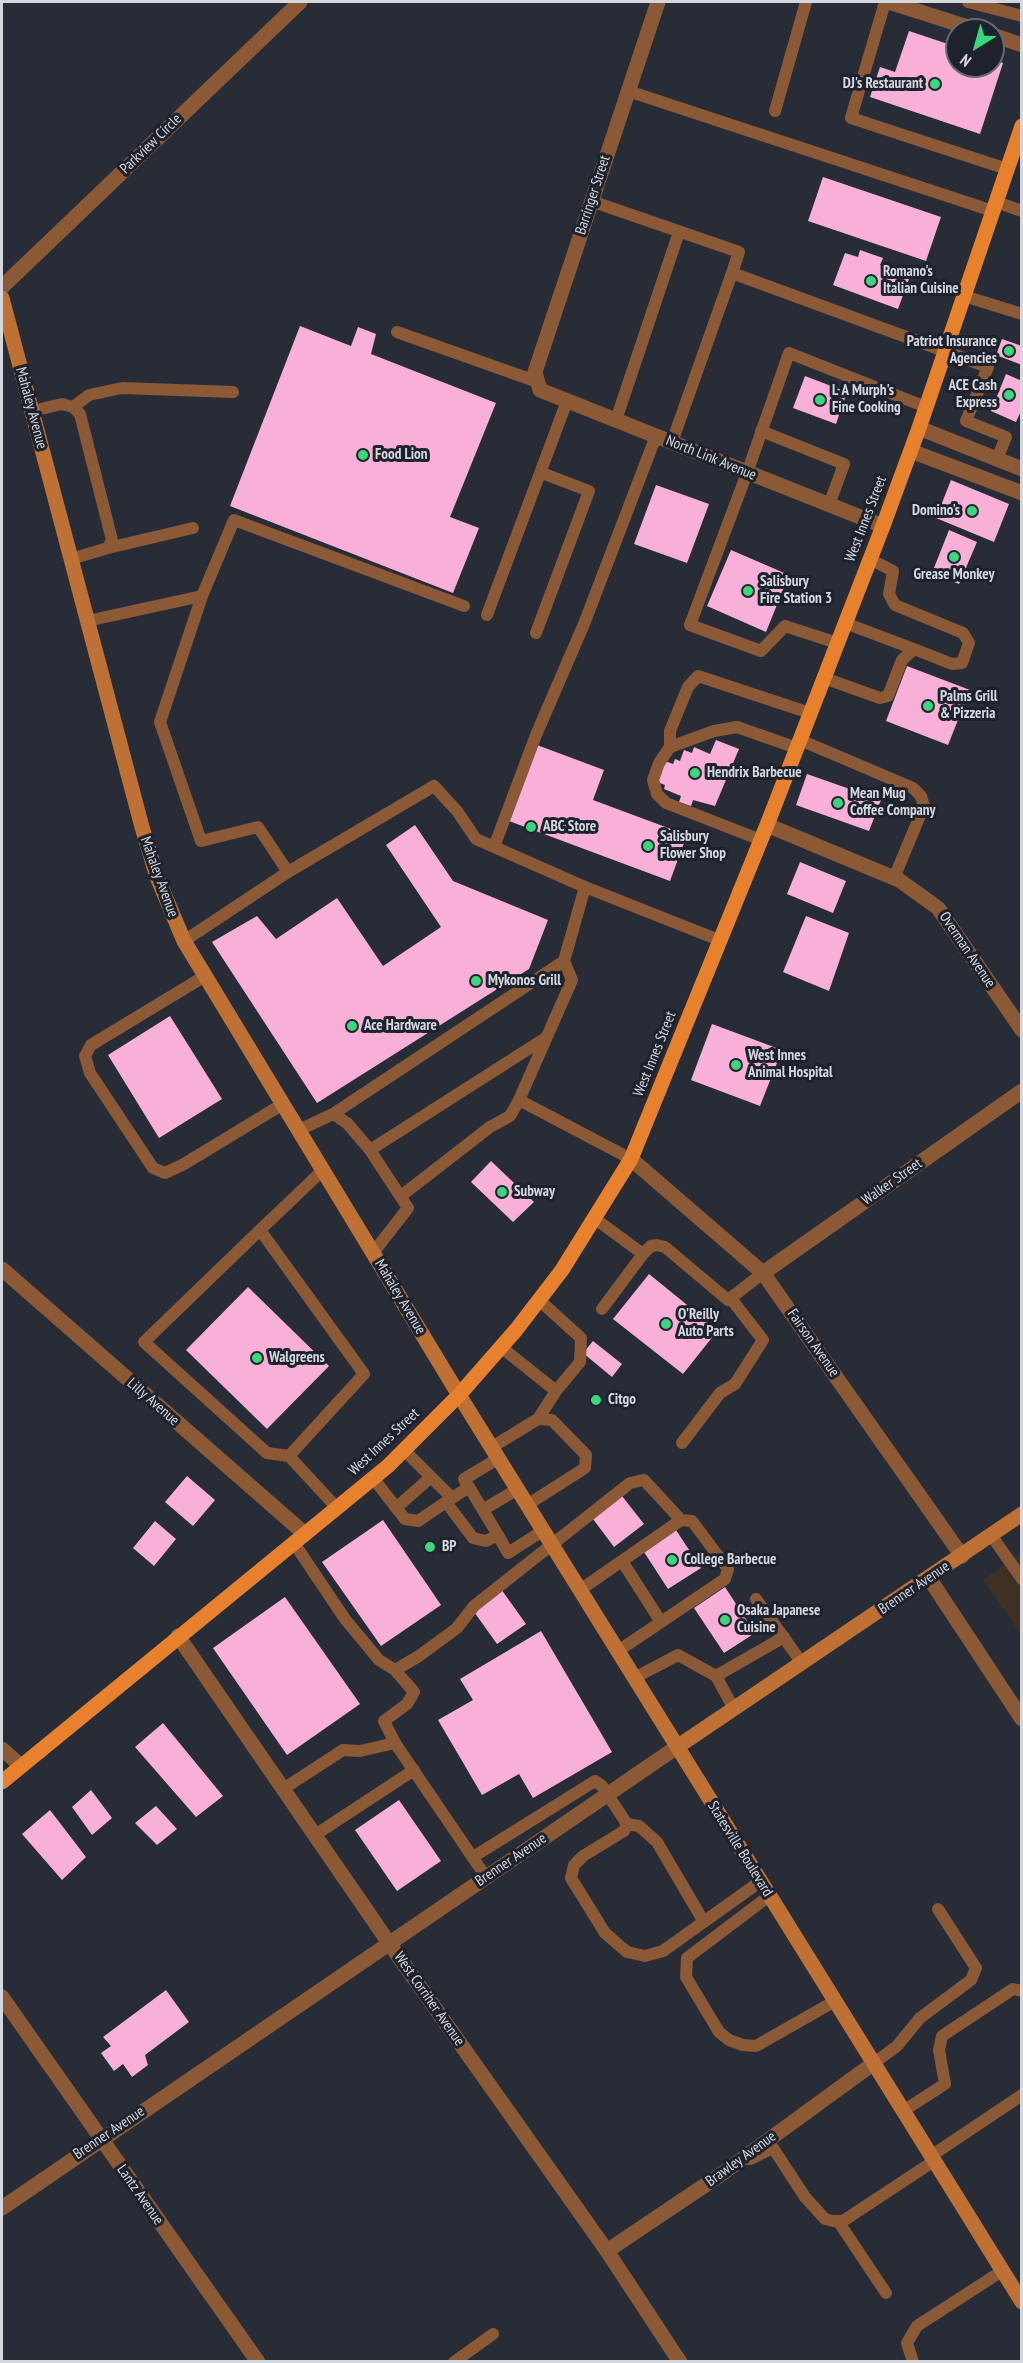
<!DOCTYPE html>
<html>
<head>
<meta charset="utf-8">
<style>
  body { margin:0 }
  #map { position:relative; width:1023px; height:2363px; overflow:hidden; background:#282c36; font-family:"PT Sans Narrow",sans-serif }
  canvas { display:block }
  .frame { position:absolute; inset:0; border:3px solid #d4d7de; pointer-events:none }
  .north { position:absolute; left:945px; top:18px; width:60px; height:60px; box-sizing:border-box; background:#1e222c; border:2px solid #676a73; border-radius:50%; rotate:217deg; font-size:16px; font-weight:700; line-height:24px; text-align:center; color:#d4d7de }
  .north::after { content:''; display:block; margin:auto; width:21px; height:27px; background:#3bd77e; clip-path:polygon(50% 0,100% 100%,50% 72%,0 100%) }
</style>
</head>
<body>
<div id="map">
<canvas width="1023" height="2363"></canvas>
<div class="frame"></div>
<div class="north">N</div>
</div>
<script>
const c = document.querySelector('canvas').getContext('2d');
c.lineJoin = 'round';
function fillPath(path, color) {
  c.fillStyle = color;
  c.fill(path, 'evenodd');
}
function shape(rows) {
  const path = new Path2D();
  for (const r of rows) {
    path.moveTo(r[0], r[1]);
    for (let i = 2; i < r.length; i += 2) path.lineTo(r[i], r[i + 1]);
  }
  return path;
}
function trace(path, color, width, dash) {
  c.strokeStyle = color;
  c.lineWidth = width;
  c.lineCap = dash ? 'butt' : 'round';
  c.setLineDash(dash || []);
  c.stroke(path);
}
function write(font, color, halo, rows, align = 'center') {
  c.font = font + ' "PT Sans Narrow",sans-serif';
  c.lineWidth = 6;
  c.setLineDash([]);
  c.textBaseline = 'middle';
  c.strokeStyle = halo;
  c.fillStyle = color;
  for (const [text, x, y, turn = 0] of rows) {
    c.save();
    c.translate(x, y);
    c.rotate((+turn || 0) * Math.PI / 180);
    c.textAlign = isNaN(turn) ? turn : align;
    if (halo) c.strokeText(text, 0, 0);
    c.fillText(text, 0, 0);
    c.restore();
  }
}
const medical = shape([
  [1021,1553,1021,1634,983,1580]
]);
const building = shape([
  [909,31,957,47,957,66,993,66,993,59,1003,63,980,134,870,97,880,67,895,72],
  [823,177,941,217,926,261,808,221],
  [860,250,883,258,880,265,910,276,898,309,833,285,845,253,858,257],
  [300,326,351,346,358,327,376,334,371,354,496,403,450,517,479,528,453,593,230,506],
  [1002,339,1022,346,1022,365,996,355],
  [1006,374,1022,381,1022,409,1016,422,991,411],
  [805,376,847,392,836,424,793,408],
  [951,480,1009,504,994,542,936,518],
  [656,485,709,504,687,563,634,544],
  [949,530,977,542,959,584,932,573],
  [731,550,789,575,766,632,707,606],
  [907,666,970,690,948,745,886,721],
  [716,740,739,749,715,806,693,800,691,806,679,802,681,796,664,789,665,785,657,782,665,761,673,764,675,759,680,761,684,750,692,753,694,747,710,754],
  [537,745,604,770,593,800,687,835,670,881,509,821],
  [807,774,881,800,869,831,796,805],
  [415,825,453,881,548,920,529,969,317,1103,212,942,257,916,276,939,337,898,383,966,441,927,386,845],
  [800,862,846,881,833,913,787,894],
  [806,916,849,933,829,991,783,972],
  [170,1016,222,1099,159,1138,108,1055],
  [712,1024,782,1050,760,1106,691,1080],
  [491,1161,534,1202,513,1222,471,1182],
  [649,1274,718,1330,683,1374,613,1319],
  [248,1287,329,1366,267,1429,186,1350],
  [593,1341,622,1364,612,1377,583,1353],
  [187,1476,215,1500,193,1526,165,1502],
  [622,1496,644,1524,614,1547,593,1519],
  [383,1520,441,1605,381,1646,322,1562],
  [155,1521,176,1539,154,1566,133,1548],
  [676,1530,701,1568,668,1589,644,1552],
  [725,1587,755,1633,724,1653,694,1608],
  [501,1589,526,1624,497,1644,472,1609],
  [285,1597,360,1704,287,1755,213,1648],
  [541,1631,612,1752,533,1798,519,1774,482,1795,438,1720,473,1700,460,1679],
  [163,1723,223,1796,196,1817,135,1747],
  [91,1790,112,1818,92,1835,72,1807],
  [399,1800,441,1861,397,1891,355,1830],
  [156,1806,177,1829,157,1845,135,1823],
  [50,1810,86,1857,62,1880,22,1834],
  [166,1990,189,2022,145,2055,148,2065,132,2077,123,2064,114,2071,101,2053,111,2046,103,2037]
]);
const lane = shape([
  [885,2,851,118,1007,169],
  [968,2,1022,16],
  [628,91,993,211],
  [775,111,806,2],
  [591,201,739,252,732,273],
  [996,202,1022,211],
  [964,296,1022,314],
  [397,332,538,382],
  [73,407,89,395,122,388,233,392],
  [32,411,62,404,73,407,80,414,112,540,108,548,71,559],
  [616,420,679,232],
  [761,431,844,464,829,505],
  [672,442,732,273,988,367,966,421,1006,437,997,459],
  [108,548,193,528],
  [202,596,234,520,464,606],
  [487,615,567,401],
  [87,621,202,596,160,722,201,841,258,827,288,872],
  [845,623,914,649],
  [536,633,589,491,542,473],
  [837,643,785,626,761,651,690,625,747,473,789,353,926,407],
  [824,678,880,698,888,696,902,660,914,649,952,664,962,663,969,643,963,633,895,605,889,594,893,571,870,559],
  [800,740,913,788,921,796,924,806,894,878],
  [670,747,670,731,688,687,698,676,810,713],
  [761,840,666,803,657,794,653,780,659,763,670,747,714,731,737,727,797,748],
  [494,847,536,735,584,624,656,436],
  [184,941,288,872,434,786,457,811,476,839,585,887],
  [205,976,91,1045,85,1056,90,1073,153,1168,165,1173,184,1164,283,1104],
  [333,1114,564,961],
  [299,1130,333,1114,347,1123,370,1150,544,1039],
  [370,1150,408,1208,373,1253],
  [631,1159,519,1100,572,980,564,961,585,887,719,940],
  [323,1170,260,1230,364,1374,289,1456,337,1508],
  [401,1196,490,1127,510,1116,519,1100],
  [594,1218,643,1254,651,1246,657,1245,665,1247,728,1300,763,1273],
  [260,1230,144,1342,267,1453,289,1456],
  [602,1309,643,1254],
  [501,1347,556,1391,580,1362,581,1338,539,1300],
  [538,1419,556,1391],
  [682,1443,720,1393,735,1384,763,1340,732,1300],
  [492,1447,538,1419,552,1420,586,1455,585,1468,527,1505],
  [404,1450,452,1498],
  [373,1478,405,1519,418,1521,446,1502,473,1538,486,1541,498,1535,508,1553,544,1530],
  [469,1487,464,1479,499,1458],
  [446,1502,469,1487,498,1535],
  [396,1508,431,1477],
  [484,1509,518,1489],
  [991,1535,1022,1579],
  [294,1543,345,1619,379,1660,395,1670,419,1656,457,1628,474,1606,630,1483,644,1480,681,1520],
  [622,1561,661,1622],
  [580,1590,681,1520,692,1521,728,1569,725,1579,618,1651],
  [756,1599,802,1663],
  [395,1670,414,1692,407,1704,384,1721,395,1743],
  [716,1676,784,1637],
  [634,1678,678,1655,716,1676,734,1709],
  [283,1789,343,1750,360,1751,395,1743,486,1877],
  [627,1824,639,1826,657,1842,704,1922],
  [315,1835,414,1770],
  [473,1857,595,1781,602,1786,627,1824,624,1831,583,1856,574,1865,571,1878,605,1933,627,1952,645,1956,663,1951,761,1881],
  [769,1896,687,1958,686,1977,719,2032,729,2040,743,2045,756,2046,835,2001],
  [874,2063,897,2046,920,2018,971,1980,976,1968,938,1909],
  [903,2111,945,2084,939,2050,942,2036,1013,1989,1022,1991],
  [931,2156,1022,2095],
  [750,2159,773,2148,805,2197,825,2219,833,2221,843,2221,934,2161],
  [838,2221,886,2293],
  [454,2362,493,2334],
  [913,2362,907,2343,917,2326,1002,2271]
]);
const street = shape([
  [658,2,535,372,540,390,883,526],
  [889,2,977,30],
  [993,35,1022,45],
  [2,287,300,2],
  [919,428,1022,469],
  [911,451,1022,493],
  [767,825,899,880,938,908,1022,1030],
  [631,1159,763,1273,962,1556],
  [2,1269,305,1534],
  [763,1273,1022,1091],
  [929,1578,1022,1719],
  [178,1636,389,1943,607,2251,680,2362],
  [2,1749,20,1765],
  [2,1997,258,2362],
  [2,2208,677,1747],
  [607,2251,723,2173,874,2063]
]);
const secondary = shape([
  [2,298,142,827,157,877,184,941,459,1395,1022,2302],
  [677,1747,1022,1514]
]);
const primary = shape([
  [2,1782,388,1466,459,1395,516,1330,562,1270,631,1159,767,825,883,526,919,428,1022,126]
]);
const markers = [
  [935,84,6,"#3bd77e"],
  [871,281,6,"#3bd77e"],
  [1009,351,6,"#3bd77e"],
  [1009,395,6,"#3bd77e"],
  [820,400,6,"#3bd77e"],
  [363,455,6,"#3bd77e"],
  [972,511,6,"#3bd77e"],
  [954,557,6,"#3bd77e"],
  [748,591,6,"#3bd77e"],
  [928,706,6,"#3bd77e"],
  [695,773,6,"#3bd77e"],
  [838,803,6,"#3bd77e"],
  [531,827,6,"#3bd77e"],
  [648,846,6,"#3bd77e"],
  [476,981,6,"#3bd77e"],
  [352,1026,6,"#3bd77e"],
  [736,1065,6,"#3bd77e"],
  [502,1192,6,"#3bd77e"],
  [666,1324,6,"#3bd77e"],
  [257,1358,6,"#3bd77e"],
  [596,1400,6,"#3bd77e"],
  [430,1547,6,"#3bd77e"],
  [672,1560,6,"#3bd77e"],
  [725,1620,6,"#3bd77e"]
];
const poiNames = [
  ["DJ's Restaurant",923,84,"right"],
  ["Romano's",883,272],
  ["Italian Cuisine",883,289],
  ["Patriot Insurance",997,342,"right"],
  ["Agencies",997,359,"right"],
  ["ACE Cash",997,386,"right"],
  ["Express",997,403,"right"],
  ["L A Murph's",832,391],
  ["Fine Cooking",832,408],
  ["Food Lion",375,455],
  ["Domino's",960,511,"right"],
  ["Grease Monkey",954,575,"center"],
  ["Salisbury",760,582],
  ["Fire Station 3",760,599],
  ["Palms Grill",940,697],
  ["& Pizzeria",940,714],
  ["Hendrix Barbecue",707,773],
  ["Mean Mug",850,794],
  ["Coffee Company",850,811],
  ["ABC Store",543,827],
  ["Salisbury",660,837],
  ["Flower Shop",660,854],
  ["Mykonos Grill",488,981],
  ["Ace Hardware",364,1026],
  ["West Innes",748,1056],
  ["Animal Hospital",748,1073],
  ["Subway",514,1192],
  ["O'Reilly",678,1315],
  ["Auto Parts",678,1332],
  ["Walgreens",269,1358],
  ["Citgo",608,1400],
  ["BP",442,1547],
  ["College Barbecue",684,1560],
  ["Osaka Japanese",737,1611],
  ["Cuisine",737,1628]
];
const streetNames = [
  ["Parkview Circle",151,144,-44],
  ["Barringer Street",593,195,-72],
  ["Mahaley Avenue",31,408,75],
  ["North Link Avenue",711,458,22],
  ["West Innes Street",866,519,-69],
  ["Mahaley Avenue",159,877,70],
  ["Overman Avenue",967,950,56],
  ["West Innes Street",655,1054,-68],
  ["Walker Street",892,1182,-35],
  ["Mahaley Avenue",400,1297,59],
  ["Fairson Avenue",813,1343,55],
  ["Lilly Avenue",153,1402,41],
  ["West Innes Street",384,1442,-43],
  ["Brenner Avenue",914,1588,-34],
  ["Statesville Boulevard",740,1849,58],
  ["Brenner Avenue",511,1860,-34],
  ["West Corriher Avenue",429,1999,55],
  ["Brenner Avenue",109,2133,-34],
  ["Brawley Avenue",741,2159,-36],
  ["Lantz Avenue",140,2195,55]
];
fillPath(medical, '#3f3024');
fillPath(building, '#f9b0d8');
trace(lane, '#8b5936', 12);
trace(street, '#8b5936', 15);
trace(secondary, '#bf7034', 15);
trace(primary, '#e8812e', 15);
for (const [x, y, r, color] of markers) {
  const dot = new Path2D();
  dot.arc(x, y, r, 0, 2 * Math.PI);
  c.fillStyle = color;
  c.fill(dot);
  trace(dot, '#1e222c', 2);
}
write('bold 15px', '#d4d7de', '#1e222c', poiNames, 'left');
write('15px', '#d4d7de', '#1e222c', streetNames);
</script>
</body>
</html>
